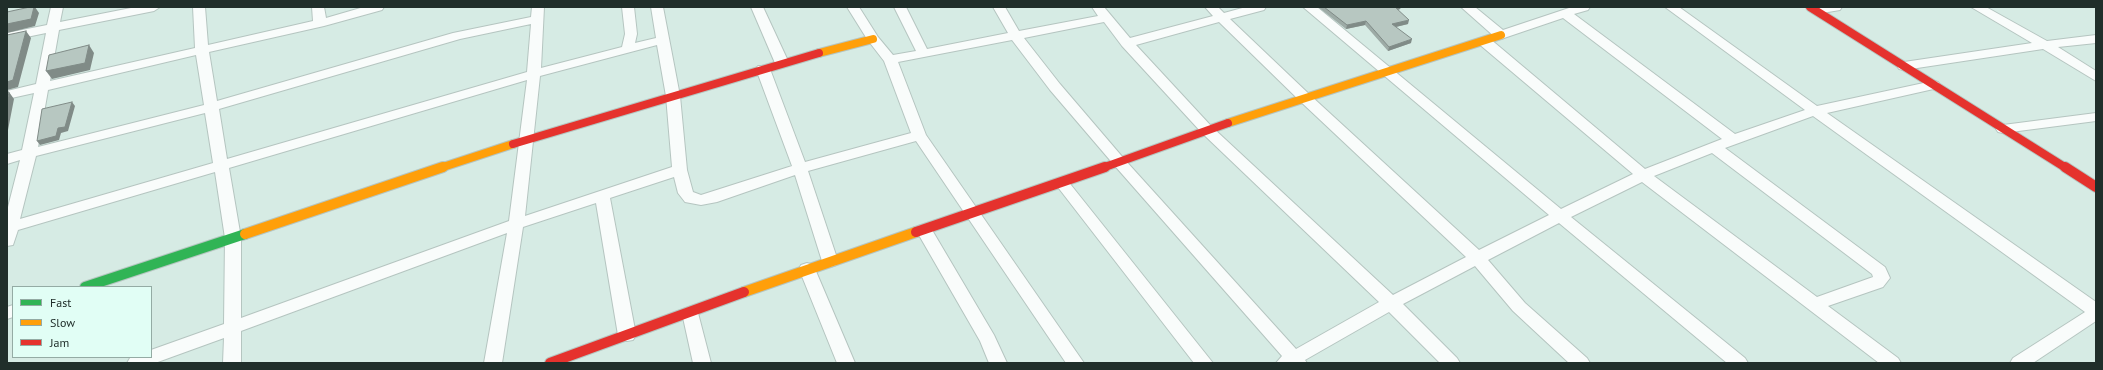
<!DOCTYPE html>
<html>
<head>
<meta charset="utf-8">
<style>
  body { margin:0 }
  #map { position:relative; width:2103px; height:370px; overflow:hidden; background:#d6ebe4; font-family:"PT Sans",sans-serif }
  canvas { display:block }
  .frame { position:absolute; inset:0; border:8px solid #202e2a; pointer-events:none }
  .legend { position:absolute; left:12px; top:286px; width:140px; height:72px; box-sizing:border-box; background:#e1fef5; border:1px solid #94aba4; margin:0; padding:5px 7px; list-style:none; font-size:12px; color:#202e2a }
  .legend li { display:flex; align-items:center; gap:8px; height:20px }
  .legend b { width:20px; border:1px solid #94aba4 }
</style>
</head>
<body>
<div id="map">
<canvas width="2103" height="370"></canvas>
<div class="frame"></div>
<ul class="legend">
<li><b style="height:5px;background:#30b455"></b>Fast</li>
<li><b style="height:5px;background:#ff9f0a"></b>Slow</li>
<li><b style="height:5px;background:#e5322d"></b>Jam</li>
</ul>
</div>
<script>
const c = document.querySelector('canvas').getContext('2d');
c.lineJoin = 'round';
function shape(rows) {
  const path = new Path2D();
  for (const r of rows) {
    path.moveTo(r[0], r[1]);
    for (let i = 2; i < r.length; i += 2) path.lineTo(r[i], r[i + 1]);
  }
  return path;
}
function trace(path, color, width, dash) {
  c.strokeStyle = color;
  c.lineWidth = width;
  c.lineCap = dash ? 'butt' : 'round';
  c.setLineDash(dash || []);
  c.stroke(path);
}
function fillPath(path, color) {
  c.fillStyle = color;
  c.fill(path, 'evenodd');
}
const street = shape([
  [51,7,63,7,60,22,136,7,160,7,154,11,59,30,50,81,195,48,193,7,205,7,208,45,313,21,312,7,324,7,326,18,364,7,384,7,382,10,324,26,209,52,217,101,453,33,531,17,532,7,544,7,541,68,622,47,625,34,622,7,634,7,637,34,635,43,656,38,651,7,663,7,680,96,687,170,693,192,701,195,792,166,756,69,758,66,768,66,770,69,805,162,911,133,884,61,867,39,847,7,859,7,878,37,893,55,916,51,894,7,906,7,927,49,1008,33,993,7,1005,7,1019,31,1098,16,1092,7,1104,7,1130,38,1213,16,1205,7,1218,7,1224,13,1246,7,1266,7,1264,10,1230,19,1310,95,1479,250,1549,215,1303,7,1317,7,1561,209,1633,174,1479,44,1478,41,1479,38,1489,38,1645,169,1722,139,1563,18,1501,39,1496,38,1461,7,1475,7,1503,30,1572,7,1590,7,1588,10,1574,14,1735,134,1805,110,1665,7,1679,7,1817,106,1933,81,1938,82,1940,85,1938,88,1827,113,2096,302,2096,321,2033,363,2010,363,2013,358,2085,312,1813,116,1725,148,1885,267,1890,278,1883,287,1828,306,1898,358,1901,363,1879,363,1642,182,1571,217,1745,358,1748,363,1727,363,1559,223,1488,260,1525,303,1587,358,1590,363,1569,363,1513,311,1475,266,1403,304,1457,358,1460,363,1440,363,1389,312,1305,360,1307,363,1276,363,1282,356,1115,166,1050,90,1012,40,898,62,926,135,1084,363,1066,363,916,141,808,171,838,261,836,265,830,267,824,265,822,261,795,175,717,202,701,205,685,202,678,193,674,177,610,198,636,335,633,340,627,341,621,340,618,335,596,203,523,227,502,363,484,363,507,233,241,331,241,363,223,363,224,338,155,363,127,363,130,358,151,357,151,350,224,324,225,238,215,172,18,230,13,245,7,246,7,211,20,160,7,164,7,154,22,150,34,93,7,99,7,91,36,84,46,33,7,41,7,33,47,25,51,7],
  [1104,22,1122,46,1202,133,1379,302,1296,349,1125,160,1060,84,1024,38,1104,22],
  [1219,22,1300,101,1466,257,1393,295,1212,127,1136,45,1219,22],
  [531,24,527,72,227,159,219,109,460,39,531,24],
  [657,45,666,96,672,167,525,216,540,76,657,45],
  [196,55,204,105,38,147,48,90,196,55],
  [527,80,509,221,241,318,241,238,229,168,527,80],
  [205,113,213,163,20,219,36,156,205,113],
  [1712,153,1872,274,1873,277,1817,297,1654,176,1712,153],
  [751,7,763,7,789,63,787,66,777,66,775,63,751,7],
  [1813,7,1842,7,1840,10,1816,14,1810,10,1813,7],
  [1971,7,1986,7,2047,41,2096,35,2096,43,2058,47,2096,71,2096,81,2043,49,1904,70,1899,69,1897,66,1899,63,1904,62,2032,43,1971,7],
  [2096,113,2096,121,2003,133,1998,132,1996,129,1998,126,2003,125,2096,113],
  [1062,178,1067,180,1213,363,1194,363,1057,186,1055,183,1057,180,1062,178],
  [924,225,930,226,932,230,994,335,1007,363,989,363,980,341,916,230,918,226,924,225],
  [807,263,813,265,815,269,855,363,837,363,799,269,801,265,807,263],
  [13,305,13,317,7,319,7,307,13,305],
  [690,307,696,309,698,313,711,363,693,363,682,313,684,309,690,307]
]);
const fast = shape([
  [85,287,245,234]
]);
const slowFar1 = shape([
  [819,53,873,39],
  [1228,123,1501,35],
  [440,168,513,144]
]);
const slow = shape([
  [245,234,443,167],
  [744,292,916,232]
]);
const jamFar1 = shape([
  [1810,7,2066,168],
  [513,144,819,53],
  [1102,168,1228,123]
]);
const jam = shape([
  [2065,167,2096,187],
  [916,232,1105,167],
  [550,363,744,292]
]);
const wall = shape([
  [1318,7,1401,7,1400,9,1398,10,1408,24,1396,27,1411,43,1388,51,1365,25,1346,29]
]);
const shadedWall = shape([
  [34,7,35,7,39,13,35,26,7,33,7,24],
  [1394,7,1401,7,1400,9,1394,11],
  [1409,20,1408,24,1391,28,1392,24],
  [1366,21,1365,25,1346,29,1347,25],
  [26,31,31,38,18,87,7,90,7,82],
  [1412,39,1411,43,1388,51,1389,47],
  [89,45,94,53,90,70,52,79,46,71],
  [9,92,14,99,8,130,7,130,7,102],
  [72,102,75,106,68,131,61,133,59,140,40,145,37,141,58,128]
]);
const building = shape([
  [30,7,34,7,31,19,7,24,7,12,30,7],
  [1324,7,1395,7,1409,20,1392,24,1412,39,1389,47,1366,21,1347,25,1324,7],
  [26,31,13,80,7,82,7,35,26,31],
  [89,45,85,63,46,71,49,55,89,45],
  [7,92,9,92,7,102,7,92],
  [72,102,65,127,58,128,56,136,37,141,42,109,72,102]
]);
trace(street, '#b5c5c0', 2);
trace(fast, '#b5c5c0', 12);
trace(slowFar1, '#b5c5c0', 10);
trace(slow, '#b5c5c0', 12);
trace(jamFar1, '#b5c5c0', 10);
trace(jam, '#b5c5c0', 12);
fillPath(street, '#f9fcfb');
trace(fast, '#30b455', 10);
trace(slowFar1, '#ff9f0a', 8);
trace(slow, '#ff9f0a', 10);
trace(jamFar1, '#e5322d', 8);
trace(jam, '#e5322d', 10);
fillPath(wall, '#9daba6');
fillPath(shadedWall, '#808b87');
fillPath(building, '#b7c7c1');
trace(building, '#808b87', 1);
</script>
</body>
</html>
